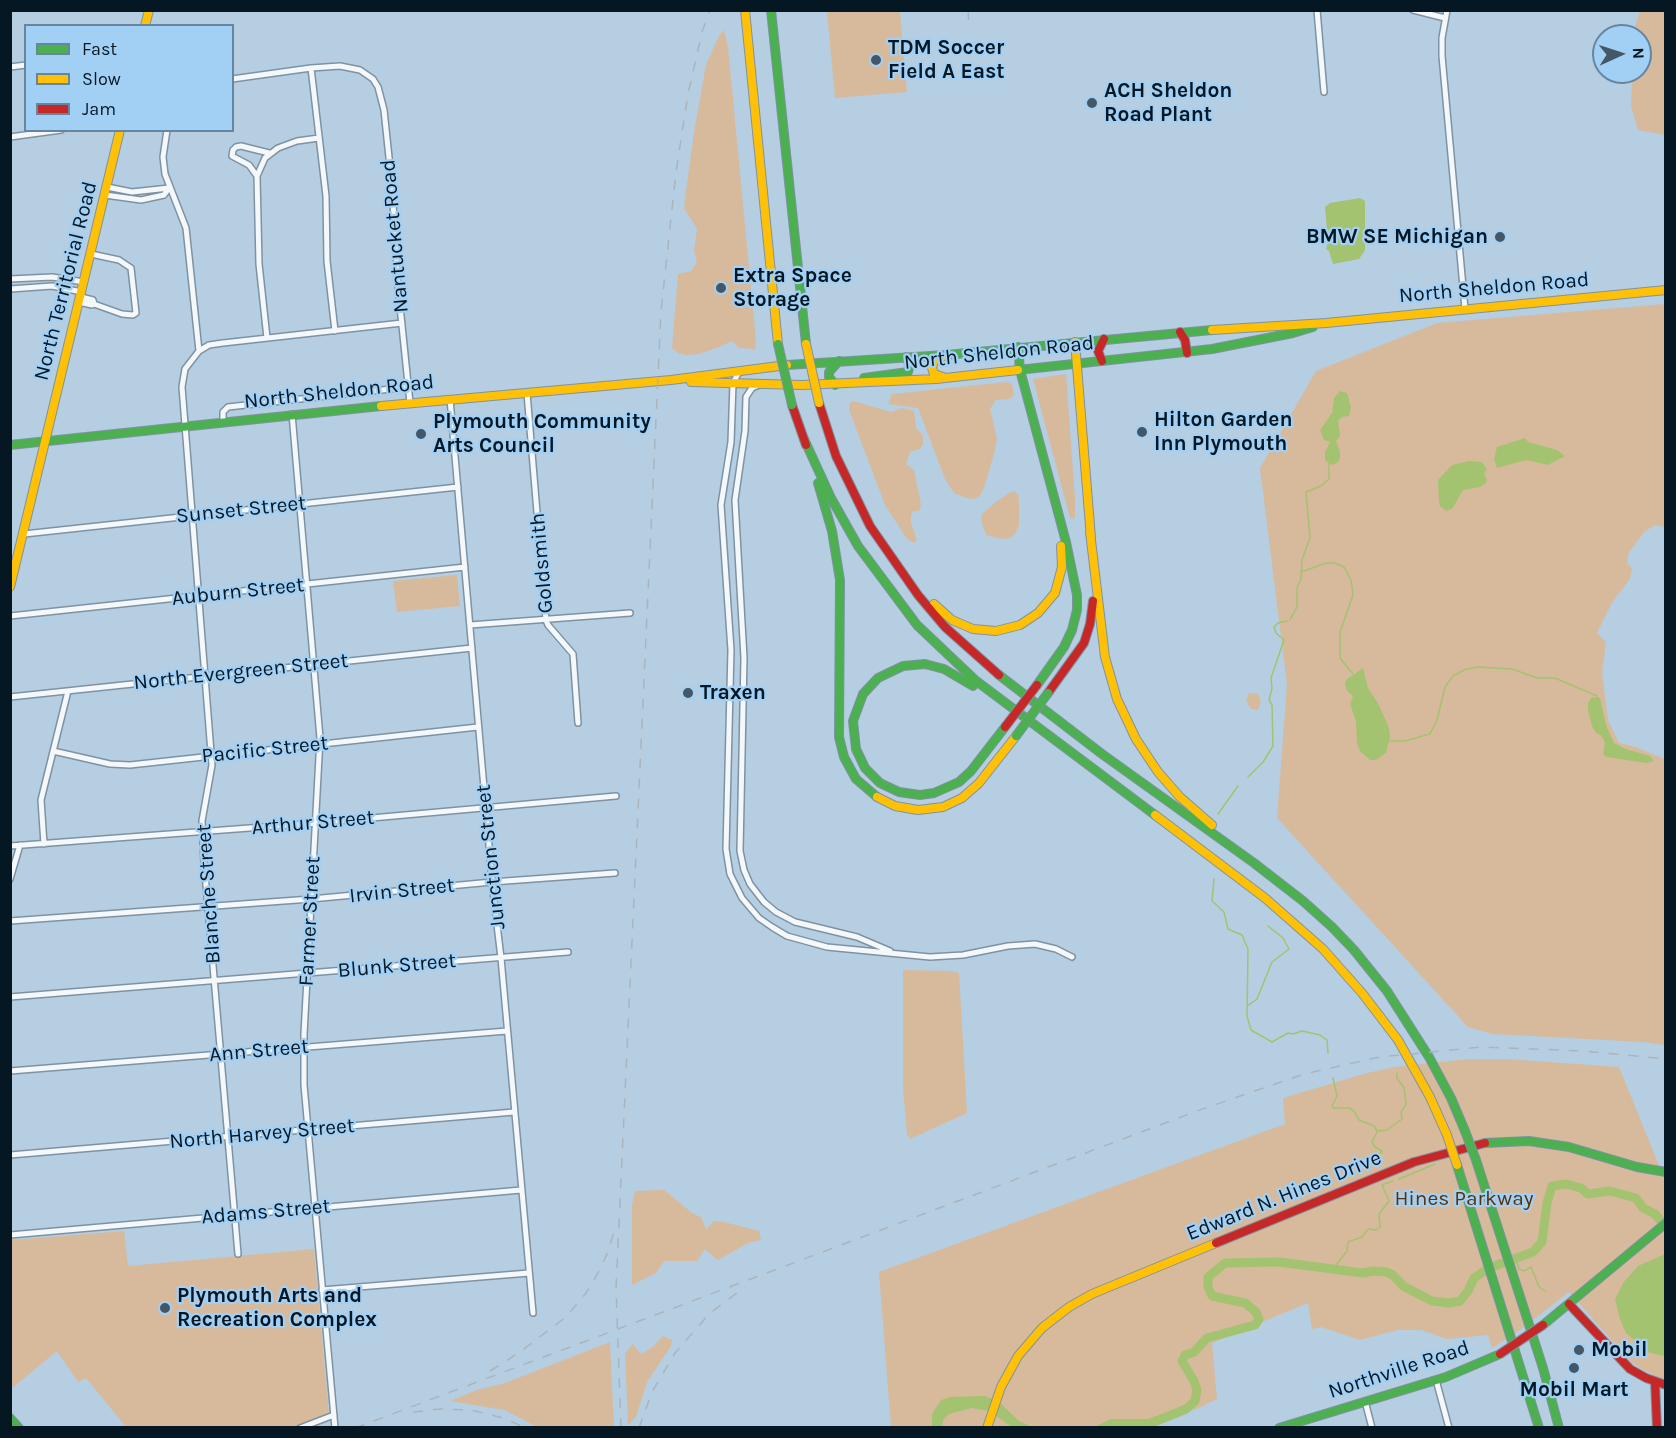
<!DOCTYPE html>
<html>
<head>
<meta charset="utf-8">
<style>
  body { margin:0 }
  #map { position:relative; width:1676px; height:1438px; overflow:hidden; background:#b5cee2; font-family:Karla,sans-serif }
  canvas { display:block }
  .frame { position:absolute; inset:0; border:12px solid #061724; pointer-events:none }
  .legend { position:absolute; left:24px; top:24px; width:210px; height:108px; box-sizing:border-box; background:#a2d0f5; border:2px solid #6486a1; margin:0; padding:8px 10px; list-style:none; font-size:18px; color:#061724 }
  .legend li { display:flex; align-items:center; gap:12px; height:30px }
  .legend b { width:30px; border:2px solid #6486a1 }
  .north { position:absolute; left:1592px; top:24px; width:60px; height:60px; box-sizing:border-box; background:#a2d0f5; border:2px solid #6486a1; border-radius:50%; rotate:87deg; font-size:16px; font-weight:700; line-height:24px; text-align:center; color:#061724 }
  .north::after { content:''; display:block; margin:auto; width:21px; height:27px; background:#435766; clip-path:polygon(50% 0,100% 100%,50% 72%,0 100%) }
</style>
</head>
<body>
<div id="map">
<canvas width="1676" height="1438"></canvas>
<div class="frame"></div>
<ul class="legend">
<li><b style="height:8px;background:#4caf50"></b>Fast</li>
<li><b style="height:8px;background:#ffc107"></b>Slow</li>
<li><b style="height:8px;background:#c62828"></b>Jam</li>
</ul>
<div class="north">N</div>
</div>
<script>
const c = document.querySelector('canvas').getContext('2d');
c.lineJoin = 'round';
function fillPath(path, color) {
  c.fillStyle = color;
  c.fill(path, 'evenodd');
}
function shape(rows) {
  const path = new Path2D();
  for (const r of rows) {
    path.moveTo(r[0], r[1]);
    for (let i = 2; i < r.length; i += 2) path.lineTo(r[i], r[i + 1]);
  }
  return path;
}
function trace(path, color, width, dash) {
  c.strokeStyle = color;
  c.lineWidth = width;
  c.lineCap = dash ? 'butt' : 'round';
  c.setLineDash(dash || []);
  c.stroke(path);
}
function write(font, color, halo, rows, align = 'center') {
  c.font = font + ' Karla,sans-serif';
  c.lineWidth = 4.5;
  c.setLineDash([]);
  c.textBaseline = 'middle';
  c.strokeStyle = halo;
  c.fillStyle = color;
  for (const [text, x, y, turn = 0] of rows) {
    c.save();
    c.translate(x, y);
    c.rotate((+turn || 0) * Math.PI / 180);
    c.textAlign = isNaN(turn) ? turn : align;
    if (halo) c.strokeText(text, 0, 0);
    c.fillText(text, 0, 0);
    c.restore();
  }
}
const green = shape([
  [827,11,900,11,907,92,835,98],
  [1640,11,1665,11,1665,135,1638,130,1631,106,1632,80,1635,72,1640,72,1640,36,1635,36,1635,26],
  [724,30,728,47,756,341,755,349,739,348,732,341,717,348,698,354,686,355,678,353,672,348,678,274,691,271,697,262,694,251,697,229,684,208,686,191,694,132,706,65,719,36],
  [1665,304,1665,527,1655,525,1644,532,1629,552,1627,563,1632,569,1630,579,1613,601,1597,633,1606,642,1602,672,1608,720,1619,743,1633,746,1665,759,1665,1045,1643,1042,1493,1034,1468,1027,1277,818,1287,684,1260,468,1316,371,1437,323],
  [1066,374,1075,499,1075,517,1073,519,1070,518,1033,379],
  [1006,382,1012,384,1014,396,1009,399,996,400,990,409,997,438,994,454,984,488,980,496,974,499,966,498,954,493,945,479,918,408,888,404,892,394],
  [853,401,891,412,902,408,914,411,916,428,923,435,923,444,920,449,910,452,906,464,914,470,921,505,919,511,913,511,911,516,911,523,917,540,914,543,907,539,885,505,849,410,850,403],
  [1015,491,1018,495,1019,501,1019,525,1015,534,1010,538,1002,539,986,535,981,520,982,514,997,501,1011,492],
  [457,575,460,606,397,612,393,581],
  [1249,693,1258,694,1261,702,1258,710,1251,709,1246,701],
  [903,970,952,971,959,973,967,1113,910,1139,907,1134,903,1087],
  [1468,1059,1506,1059,1619,1067,1665,1180,1665,1380,1643,1370,1631,1362,1569,1292,1520,1330,1492,1348,1488,1335,1447,1339,1421,1330,1398,1330,1360,1340,1321,1327,1312,1329,1308,1303,1212,1343,1217,1399,1197,1409,1121,1427,891,1427,879,1272,1285,1124,1283,1098,1367,1073,1395,1067],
  [664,1190,692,1213,701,1217,706,1229,714,1221,724,1222,759,1231,761,1240,748,1243,718,1260,705,1249,697,1261,664,1261,656,1273,632,1285,632,1205,635,1191],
  [124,1231,128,1266,314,1249,329,1414,293,1427,126,1427,86,1378,78,1382,57,1351,11,1389,11,1240],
  [663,1336,672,1340,671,1346,647,1382,636,1417,628,1425,625,1353,633,1344,641,1354,653,1347],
  [610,1342,614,1427,537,1427,505,1410,450,1401,477,1390,505,1383]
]);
const water = shape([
  [1360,198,1365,201,1365,250,1359,259,1333,264,1329,251,1326,249,1328,242,1325,207,1330,203],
  [1340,391,1347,393,1351,407,1349,416,1342,417,1338,421,1340,436,1336,441,1340,452,1340,457,1339,461,1333,465,1325,461,1325,452,1330,442,1324,440,1320,430,1332,413,1334,398],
  [1525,438,1528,442,1557,450,1565,456,1548,465,1526,460,1497,468,1494,459,1497,447],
  [1469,461,1481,462,1484,465,1487,469,1484,474,1487,480,1486,483,1480,487,1463,490,1452,509,1446,511,1440,506,1439,501,1438,480,1452,465],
  [1363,668,1368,688,1379,705,1389,728,1390,737,1386,753,1376,760,1370,760,1360,751,1357,743,1356,721,1350,704,1353,696,1348,692,1345,685,1346,680],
  [1592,697,1600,698,1606,725,1614,743,1626,749,1650,756,1654,761,1646,763,1606,757,1603,754,1605,743,1601,735,1596,733,1592,726,1588,710,1588,703],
  [1665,1254,1665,1356,1650,1353,1626,1333,1620,1319,1615,1300,1623,1283,1638,1266],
  [984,1396,997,1400,1019,1421,1032,1427,1012,1427,989,1411,972,1408,949,1414,943,1420,942,1427,932,1428,932,1414,941,1400,950,1397],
  [1156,1416,1166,1418,1161,1424,1151,1427,1094,1427,1111,1419,1148,1419]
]);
const stream = shape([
  [1301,572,1326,563,1335,563,1344,567,1351,580,1353,595,1340,632,1340,658,1353,674],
  [1290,620,1297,607,1297,588,1301,579,1302,560,1310,538,1306,492,1321,486,1329,479,1329,463],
  [1390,741,1405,741,1430,734,1437,720,1445,687,1453,676,1464,670,1477,667,1512,669,1537,678,1555,678,1597,696,1598,700],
  [1248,777,1263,762,1273,746,1272,705,1269,700,1272,688,1271,678,1284,640,1276,633,1274,627,1278,623,1287,621],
  [1218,814,1238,786],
  [1214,879,1212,901,1224,912,1228,929,1242,935,1248,949,1247,1016,1251,1030,1272,1042,1288,1033,1293,1034,1302,1031,1320,1035,1327,1040,1328,1053],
  [1247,1006,1257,999,1272,962,1289,949,1283,938,1268,926],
  [1333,1078,1337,1096,1332,1106,1333,1108,1349,1108,1354,1111,1359,1120,1374,1126,1377,1131,1387,1130,1402,1119,1401,1112,1406,1104,1404,1088,1397,1078,1397,1073],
  [1377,1132,1372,1142,1375,1147,1382,1151,1378,1157,1380,1162],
  [1399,1179,1435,1164],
  [1516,1259,1519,1269,1524,1271,1531,1267,1539,1287,1545,1291],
  [1333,1269,1347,1251,1348,1242,1362,1237,1368,1229,1376,1230,1380,1227,1379,1214,1389,1201,1382,1185,1393,1181]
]);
const river = shape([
  [1154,1422,1186,1409,1195,1401,1197,1390,1194,1381,1182,1361,1185,1355,1194,1352,1207,1338,1255,1325,1259,1319,1256,1312,1245,1303,1212,1296,1208,1287,1208,1277,1225,1263,1279,1262,1363,1273,1373,1271,1386,1272,1393,1275,1403,1286,1432,1301,1449,1303,1460,1301,1468,1291,1474,1278,1489,1268,1533,1252,1542,1242,1547,1203,1552,1186,1566,1184,1581,1188,1588,1194,1610,1191,1636,1198,1643,1208,1655,1214,1666,1227]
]);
const street = shape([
  [1317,10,1324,92],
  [1413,10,1445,18],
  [1447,10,1442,38,1442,56,1465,309],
  [10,67,26,65],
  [311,68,326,196,327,261,335,331],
  [232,79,311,68,340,66,360,70,373,79,378,87,384,110,392,186,398,287,410,403],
  [167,130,163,157,165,174,186,228,199,351,185,369,182,387,212,765,202,821,204,862,238,1254],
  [10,137,61,130],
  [257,176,249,165,232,156,233,150,236,147,241,146,269,153],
  [107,187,132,192,169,188],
  [105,195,141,200,164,195,169,188],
  [10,279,52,277,84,282],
  [10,289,52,286,82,292],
  [81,297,93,300,94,304,122,314,133,315,136,313,131,268,119,260,91,254],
  [79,302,92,305,94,304],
  [267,338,259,264,257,176,265,158,278,148,297,141,319,138],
  [199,351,209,345,223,343,402,323],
  [739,372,733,383,731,442,721,505,731,650,726,849,730,874,742,898,759,918,772,927,787,936,827,947,930,957,963,955,1008,946,1035,944,1056,949,1072,957],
  [759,385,752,388,746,397,745,431,735,500,744,658,740,851,744,870,750,884,764,902,776,912,795,922,857,937,890,951],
  [527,393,546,620,548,625,573,654,578,723],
  [450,399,493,891,501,958,533,1313],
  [292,414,320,738,304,1034,304,1085,335,1428],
  [223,422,223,412,228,407,409,387],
  [24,534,458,487],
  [10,616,465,567],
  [470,625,630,613],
  [10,697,472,648],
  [53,751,110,764,130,765,478,727],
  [44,844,41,800,68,691],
  [10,846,316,823,616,796],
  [10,879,20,845],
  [10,921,311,899,492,882,615,873],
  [10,997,568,952],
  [10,1071,507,1031],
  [10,1155,514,1112],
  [10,1235,521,1190],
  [322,1290,529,1273],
  [1436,1380,1449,1428],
  [1365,1401,1372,1428],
  [300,1428,334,1415]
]);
const fast = shape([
  [771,10,806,344],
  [1018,347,1020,370,1066,542,1077,595,1077,610,1072,630,1064,647,1037,685],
  [787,365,946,355,1212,330],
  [1018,370,1212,349,1293,333,1313,327],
  [864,378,908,372,910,365,906,357],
  [835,385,829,377,829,372,839,361],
  [804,439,831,498,858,546,917,625,975,680,1155,815],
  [10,445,381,406],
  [818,483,832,531,840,580,839,737,844,757,856,779,877,797],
  [999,675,1102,754,1254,863,1303,901,1332,927,1354,950,1387,991,1429,1057,1451,1098,1465,1131],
  [973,686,944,669,925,664,903,666,878,678,863,694,853,721,856,749,865,768,880,783,899,792,920,795,934,793,959,782,971,771,1005,727],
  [1485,1143,1529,1141,1569,1147,1637,1167,1666,1172],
  [1476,1160,1543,1368,1559,1428],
  [1457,1165,1539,1428],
  [1543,1325,1666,1223],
  [10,1418,19,1428],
  [1279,1428,1446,1377,1500,1354]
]);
const slow = shape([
  [745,10,778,344],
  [145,26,149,10],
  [1212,330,1326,323,1666,290],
  [1075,342,1091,538],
  [942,357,934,361,932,368,934,374,943,377],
  [691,382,802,385,936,379,1018,370],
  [381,406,671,380,787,365],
  [1090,532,1105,657,1117,699,1136,739,1158,772,1180,797,1212,825],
  [10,587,120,130],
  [934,604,952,620,973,629,996,631,1020,625,1038,613,1055,593,1062,567,1061,546],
  [877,797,895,806,918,810,943,807,962,798,979,783,1016,736],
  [1155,815,1265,898,1323,949,1362,993,1398,1040,1430,1097,1447,1135],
  [987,1428,1001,1387,1018,1356,1042,1328,1069,1307,1092,1294,1216,1243]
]);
const jam = shape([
  [1180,332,1185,340,1187,353],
  [1102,361,1098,351,1104,339],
  [819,403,836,456,870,526,918,595,945,627,999,675],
  [792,405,806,445],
  [1048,693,1084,643,1090,624,1093,601],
  [1216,1243,1414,1162,1485,1143],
  [1569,1304,1630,1369,1646,1378,1666,1385],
  [1655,1382,1657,1428]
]);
const rail = shape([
  [968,10,969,25],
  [490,1371,520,1352,566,1317,586,1293,598,1273,607,1254,614,1232],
  [413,1412,441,1409,471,1410,503,1418,526,1428],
  [355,1428,1197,1111,1304,1074,1380,1057,1482,1047,1584,1051,1666,1059],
  [621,1428,616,1289,661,311,676,172,688,94,702,32,710,10],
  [639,1428,652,1392,675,1353,710,1313,745,1287]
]);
const fastBridge = shape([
  [778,344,792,405],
  [1016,736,1048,693],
  [1465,1131,1476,1160]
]);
const slowBridge = shape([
  [806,344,819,403],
  [1447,1135,1457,1165]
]);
const jamBridge = shape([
  [1005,727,1037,685],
  [1500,1354,1543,1325]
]);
const markers = [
  [876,60,6,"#435766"],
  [1092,103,6,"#435766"],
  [1500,237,6,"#435766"],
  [721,288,6,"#435766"],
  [1142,432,6,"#435766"],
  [421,434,6,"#435766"],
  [688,693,6,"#435766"],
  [165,1308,6,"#435766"],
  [1579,1350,6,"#435766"],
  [1574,1368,6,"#435766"]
];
const poiNames = [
  ["TDM Soccer",888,48],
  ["Field A East",888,72],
  ["ACH Sheldon",1104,91],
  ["Road Plant",1104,115],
  ["BMW SE Michigan",1488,237,"right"],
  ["Extra Space",733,276],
  ["Storage",733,300],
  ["Hilton Garden",1154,420],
  ["Inn Plymouth",1154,444],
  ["Plymouth Community",433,422],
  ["Arts Council",433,446],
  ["Traxen",700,693],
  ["Plymouth Arts and",177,1296],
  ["Recreation Complex",177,1320],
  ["Mobil",1591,1350],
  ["Mobil Mart",1574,1390,"center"]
];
const streetNames = [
  ["Nantucket Road",395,236,-95],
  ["North Territorial Road",66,281,-76],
  ["North Sheldon Road",1494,288,-5],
  ["North Sheldon Road",999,353,-6],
  ["North Sheldon Road",339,392,-6],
  ["Sunset Street",241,510,-6],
  ["Goldsmith",542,563,-95],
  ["Auburn Street",238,592,-6],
  ["North Evergreen Street",241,672,-6],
  ["Pacific Street",265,750,-6],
  ["Arthur Street",313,823,-5],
  ["Junction Street",491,857,-96],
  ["Irvin Street",402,891,-6],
  ["Blanche Street",209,894,-94],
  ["Farmer Street",310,921,-87],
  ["Blunk Street",397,966,-5],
  ["Ann Street",259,1051,-5],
  ["North Harvey Street",262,1134,-5],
  ["Edward N. Hines Drive",1284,1196,-22],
  ["Adams Street",266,1212,-5],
  ["Northville Road",1399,1370,-18]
];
const parkNames = [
  ["Hines Parkway",1464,1199]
];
fillPath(green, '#d7ba9c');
fillPath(water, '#a3c371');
trace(stream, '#a3c371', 1.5);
trace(river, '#a3c371', 9);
trace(street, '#7f92a2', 8);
trace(fast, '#7f92a2', 10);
trace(slow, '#7f92a2', 10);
trace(jam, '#7f92a2', 10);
trace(street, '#f4f8fb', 5);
trace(fast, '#4caf50', 8);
trace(slow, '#ffc107', 8);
trace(jam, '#c62828', 8);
trace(rail, '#adb4b9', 1.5, [10, 10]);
trace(fastBridge, '#7f92a2', 10, []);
trace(slowBridge, '#7f92a2', 10, []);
trace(jamBridge, '#7f92a2', 10, []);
trace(fastBridge, '#4caf50', 8);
trace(slowBridge, '#ffc107', 8);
trace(jamBridge, '#c62828', 8);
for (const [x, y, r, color] of markers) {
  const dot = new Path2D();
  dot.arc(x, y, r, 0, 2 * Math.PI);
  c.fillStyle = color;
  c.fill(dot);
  trace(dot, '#a2d0f5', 2);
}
write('bold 21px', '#061724', '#a2d0f5', poiNames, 'left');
write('21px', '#061724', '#a2d0f5', streetNames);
write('21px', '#58330a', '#a2d0f5', parkNames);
</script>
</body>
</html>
